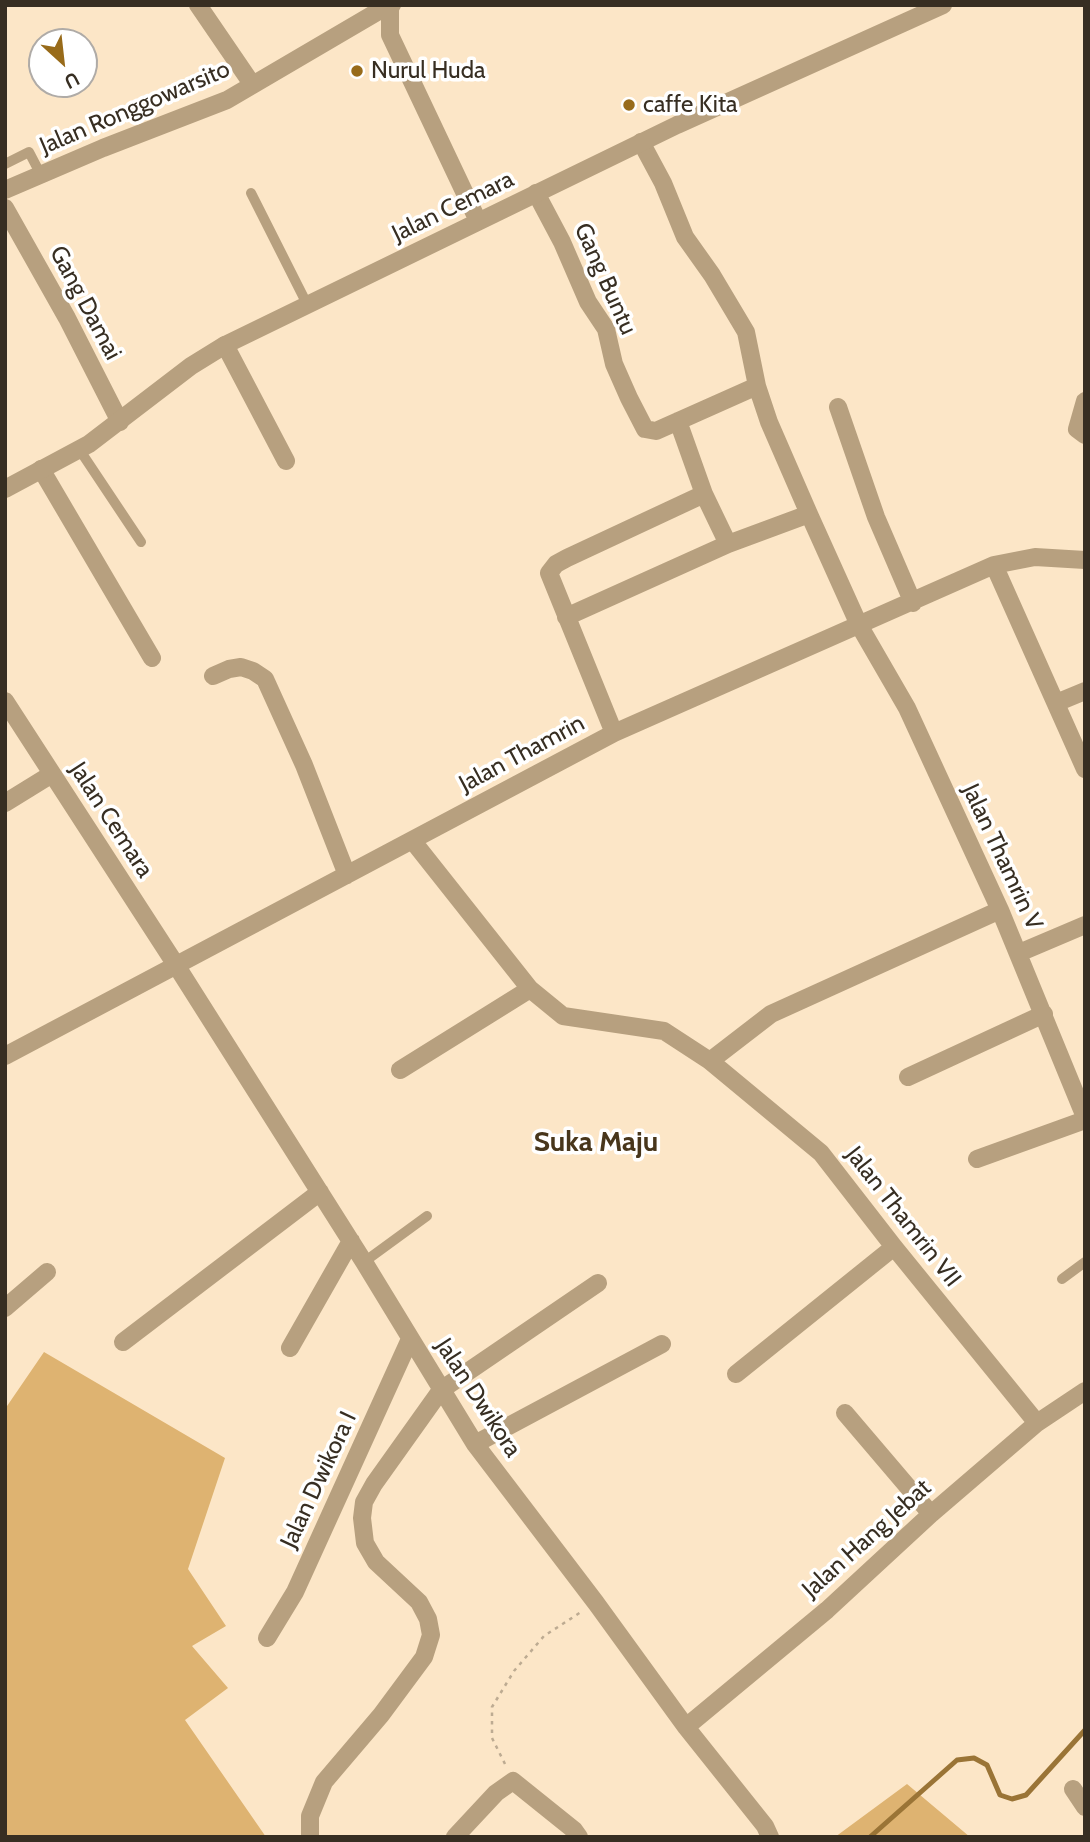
<!DOCTYPE html>
<html>
<head>
<meta charset="utf-8">
<style>
  body { margin:0 }
  #map { position:relative; width:1090px; height:1842px; overflow:hidden; background:#fce6c7; font-family:Cabin,sans-serif }
  canvas { display:block }
  .frame { position:absolute; inset:0; border:7px solid #372e22; pointer-events:none }
  .north { position:absolute; left:28px; top:28px; width:70px; height:70px; box-sizing:border-box; background:#fff; border:2px solid #afaba7; border-radius:50%; rotate:153deg; font-size:19px; font-weight:700; line-height:28px; text-align:center; color:#372e22 }
  .north::after { content:''; display:block; margin:auto; width:24px; height:32px; background:#986b1a; clip-path:polygon(50% 0,100% 100%,50% 72%,0 100%) }
</style>
</head>
<body>
<div id="map">
<canvas width="1090" height="1842"></canvas>
<div class="frame"></div>
<div class="north">U</div>
</div>
<script>
const c = document.querySelector('canvas').getContext('2d');
c.lineJoin = 'round';
function fillPath(path, color) {
  c.fillStyle = color;
  c.fill(path, 'evenodd');
}
function shape(rows) {
  const path = new Path2D();
  for (const r of rows) {
    path.moveTo(r[0], r[1]);
    for (let i = 2; i < r.length; i += 2) path.lineTo(r[i], r[i + 1]);
  }
  return path;
}
function trace(path, color, width, dash) {
  c.strokeStyle = color;
  c.lineWidth = width;
  c.lineCap = dash ? 'butt' : 'round';
  c.setLineDash(dash || []);
  c.stroke(path);
}
function write(font, color, halo, rows, align = 'center') {
  c.font = font + ' Cabin,sans-serif';
  c.lineWidth = 7;
  c.setLineDash([]);
  c.textBaseline = 'middle';
  c.strokeStyle = halo;
  c.fillStyle = color;
  for (const [text, x, y, turn = 0] of rows) {
    c.save();
    c.translate(x, y);
    c.rotate((+turn || 0) * Math.PI / 180);
    c.textAlign = isNaN(turn) ? turn : align;
    if (halo) c.strokeText(text, 0, 0);
    c.fillText(text, 0, 0);
    c.restore();
  }
}
const green = shape([
  [44,1352,225,1458,188,1569,226,1626,192,1646,228,1688,185,1720,266,1837,5,1837,5,1409],
  [907,1784,970,1837,835,1837]
]);
const stream = shape([
  [870,1837,957,1760,974,1758,987,1765,1000,1795,1012,1799,1026,1795,1085,1730]
]);
const path = shape([
  [505,1764,492,1738,492,1707,514,1671,544,1636,581,1612]
]);
const service = shape([
  [5,164,29,152,41,175],
  [251,193,308,306],
  [79,449,141,542],
  [364,1262,427,1216],
  [1062,1279,1085,1262]
]);
const minor = shape([
  [198,5,252,84],
  [641,142,663,183,685,237,712,275,746,332,757,386,769,422,809,514,859,625,907,708,1000,910,1085,1117],
  [5,190,103,148,227,100,389,5],
  [536,193,562,242,588,302,606,329,614,364,629,398,645,429,656,431,757,386],
  [5,208,67,318,120,422],
  [225,345,286,461],
  [1085,401,1077,429,1085,435],
  [838,407,876,517,913,603],
  [678,421,704,494,728,544,809,514],
  [41,469,152,658],
  [994,565,1085,769],
  [566,617,728,544],
  [213,676,229,669,241,667,253,671,265,679,304,765,347,875],
  [5,701,176,965,364,1262,475,1444,596,1603,686,1727,765,1826,770,1837],
  [1056,703,1085,691],
  [614,733,549,573,556,564,567,558,704,494],
  [5,803,52,774],
  [412,840,530,989,563,1016,664,1031,710,1061,821,1153,894,1247,1037,1423],
  [1019,953,1085,925],
  [5,1056,614,733,994,565,1035,557,1085,560],
  [710,1061,771,1014,1000,910],
  [400,1070,530,989],
  [908,1077,1044,1014],
  [977,1159,1085,1120],
  [5,1308,47,1272],
  [123,1342,320,1192],
  [290,1348,351,1241],
  [736,1374,894,1247],
  [845,1413,931,1514],
  [475,1444,662,1344],
  [267,1638,295,1592,410,1339],
  [686,1727,827,1610,931,1514,1037,1423,1085,1391],
  [1073,1789,1085,1807],
  [310,1837,310,1816,324,1782,381,1715,424,1657,431,1635,428,1619,419,1602,376,1562,365,1543,362,1518,364,1502,374,1484,441,1390,598,1283],
  [455,1837,496,1793,513,1781,574,1830,579,1837]
]);
const tertiary = shape([
  [392,5,390,6,390,35,478,221],
  [5,489,89,444,191,366,225,345,677,125,943,5]
]);
const markers = [
  [357,71,7,"#986b1a"],
  [629,105,7,"#986b1a"]
];
const poiNames = [
  ["Nurul Huda",371,71],
  ["caffe Kita",643,105]
];
const streetNames = [
  ["Jalan Ronggowarsito",135,108,-23],
  ["Jalan Cemara",453,207,-26],
  ["Gang Buntu",605,279,66],
  ["Gang Damai",85,303,62],
  ["Jalan Thamrin",522,754,-28],
  ["Jalan Cemara",111,820,57],
  ["Jalan Thamrin V",1002,857,65],
  ["Jalan Thamrin VII",903,1217,52],
  ["Jalan Dwikora",478,1398,57],
  ["Jalan Dwikora I",319,1480,-65],
  ["Jalan Hang Jebat",867,1539,-42]
];
const quarterNames = [
  ["Suka Maju",596,1143]
];
fillPath(green, '#deb371');
trace(stream, '#9a7436', 5);
trace(path, '#bdab92', 2.5, [3.5, 5]);
trace(service, '#b7a07f', 10);
trace(minor, '#b7a07f', 18);
trace(tertiary, '#b7a07f', 18);
for (const [x, y, r, color] of markers) {
  const dot = new Path2D();
  dot.arc(x, y, r, 0, 2 * Math.PI);
  c.fillStyle = color;
  c.fill(dot);
  trace(dot, '#fff', 2.5);
}
write('24px', '#372e22', '#fff', poiNames, 'left');
write('24px', '#372e22', '#fff', streetNames);
write('bold 28px', '#48361b', '#fff', quarterNames);
</script>
</body>
</html>
